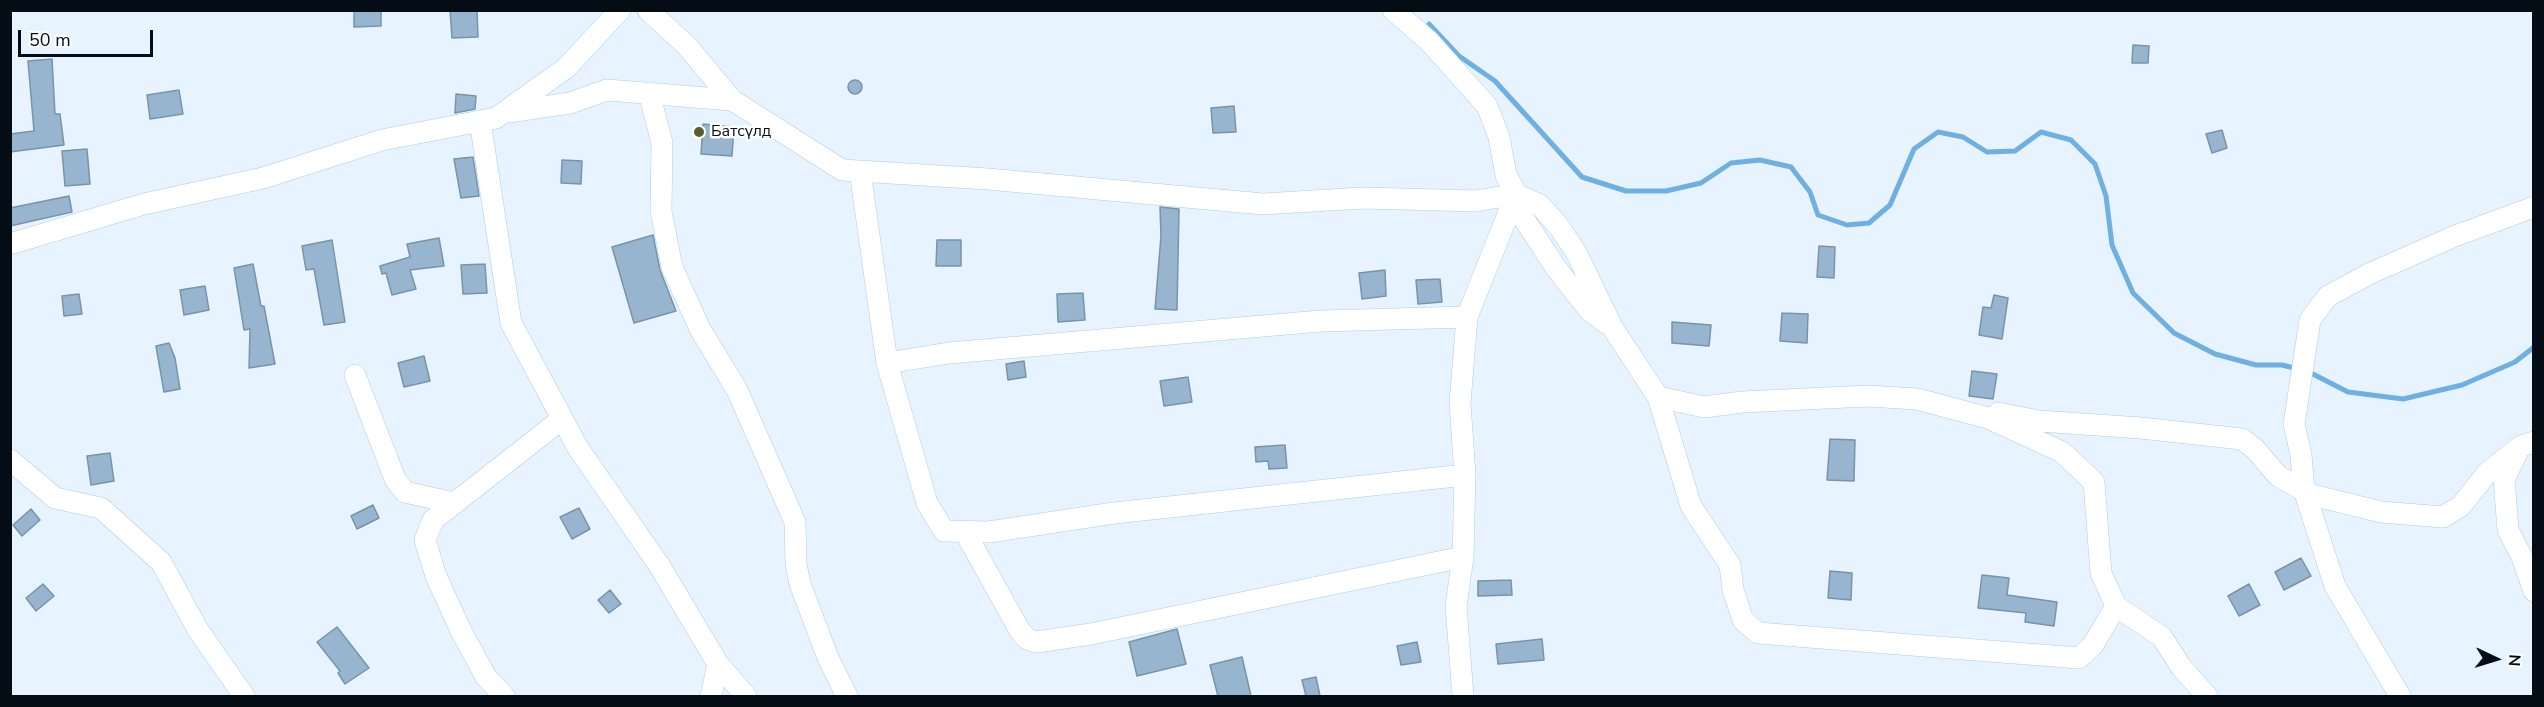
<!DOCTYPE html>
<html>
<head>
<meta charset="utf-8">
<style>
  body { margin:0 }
  #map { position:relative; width:2544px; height:707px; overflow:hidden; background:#e7f3fe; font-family:"Nunito Sans",sans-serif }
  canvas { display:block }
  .frame { position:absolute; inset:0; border:12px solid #040d16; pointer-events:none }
  .north { position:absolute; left:2466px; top:629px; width:60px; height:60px; -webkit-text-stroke:4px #fefefe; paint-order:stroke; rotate:94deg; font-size:16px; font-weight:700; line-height:24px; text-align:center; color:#040d16 }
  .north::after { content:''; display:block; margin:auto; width:21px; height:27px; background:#040d16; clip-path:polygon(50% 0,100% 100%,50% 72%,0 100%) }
  .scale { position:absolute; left:18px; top:30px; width:135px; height:27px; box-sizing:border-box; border:3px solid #040d16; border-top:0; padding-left:8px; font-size:18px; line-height:21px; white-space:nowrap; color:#040d16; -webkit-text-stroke:4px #fefefe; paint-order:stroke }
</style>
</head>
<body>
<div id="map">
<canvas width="2544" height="707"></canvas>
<div class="frame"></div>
<div class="north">N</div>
<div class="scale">50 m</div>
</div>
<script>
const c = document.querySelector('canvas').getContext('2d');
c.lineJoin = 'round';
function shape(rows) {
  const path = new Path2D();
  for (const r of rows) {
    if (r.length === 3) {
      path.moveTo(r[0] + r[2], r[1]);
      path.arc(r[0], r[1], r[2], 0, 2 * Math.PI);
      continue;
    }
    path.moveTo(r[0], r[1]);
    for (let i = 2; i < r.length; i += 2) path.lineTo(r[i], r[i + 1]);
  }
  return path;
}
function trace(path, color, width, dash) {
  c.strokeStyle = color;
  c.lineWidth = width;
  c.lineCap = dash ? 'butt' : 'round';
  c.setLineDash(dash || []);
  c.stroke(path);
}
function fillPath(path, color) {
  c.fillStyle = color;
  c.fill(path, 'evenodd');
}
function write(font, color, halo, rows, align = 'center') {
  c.font = font + ' "Nunito Sans",sans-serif';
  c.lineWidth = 5;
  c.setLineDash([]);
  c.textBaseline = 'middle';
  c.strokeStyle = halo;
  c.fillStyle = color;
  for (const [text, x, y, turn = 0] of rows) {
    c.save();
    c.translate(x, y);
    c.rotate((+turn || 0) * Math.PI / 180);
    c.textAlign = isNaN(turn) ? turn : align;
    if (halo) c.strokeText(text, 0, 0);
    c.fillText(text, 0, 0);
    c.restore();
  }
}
const stream = shape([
  [1429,24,1459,56,1495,81,1582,177,1626,191,1666,191,1701,183,1731,163,1760,160,1791,167,1810,192,1818,215,1847,225,1869,223,1890,205,1914,149,1938,132,1963,137,1987,152,2015,151,2041,132,2071,140,2095,164,2106,196,2112,245,2133,293,2174,333,2215,354,2256,365,2282,365,2298,369],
  [2307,371,2348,392,2403,399,2462,385,2515,362,2534,347]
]);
const building = shape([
  [354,10,381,10,381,26,354,27,354,10],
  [450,10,477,10,478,37,452,38,450,10],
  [2133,45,2149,46,2148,63,2132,63,2133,45],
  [52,59,55,114,60,114,64,145,10,152,10,134,34,131,28,61,52,59],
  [855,87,7],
  [179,90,183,114,150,119,147,95,179,90],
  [456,94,476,96,475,109,455,113,456,94],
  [1234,106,1236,132,1213,133,1211,108,1234,106],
  [703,124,734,127,732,156,701,154,703,124],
  [2222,130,2227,148,2212,153,2206,134,2222,130],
  [87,149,90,184,65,186,62,151,87,149],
  [473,157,479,196,461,198,454,159,473,157],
  [562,160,582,161,581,184,561,183,562,160],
  [69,196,72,212,10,226,10,208,69,196],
  [1160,207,1179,209,1177,310,1155,309,1161,236,1160,207],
  [653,235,660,270,676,311,634,323,612,247,653,235],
  [439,238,444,266,410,270,416,289,392,295,386,273,382,274,380,266,410,257,407,244,439,238],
  [332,240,345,322,324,325,314,269,306,270,302,246,332,240],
  [937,240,961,240,961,266,936,266,937,240],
  [1819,246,1835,247,1834,278,1817,277,1819,246],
  [253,264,261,306,264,306,275,364,249,368,250,329,244,330,234,268,253,264],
  [485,264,487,293,463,294,461,265,485,264],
  [1385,270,1386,296,1362,299,1359,273,1385,270],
  [1440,279,1442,302,1418,304,1416,280,1440,279],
  [205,286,209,310,184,315,180,290,205,286],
  [1083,293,1085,320,1058,322,1057,294,1083,293],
  [79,294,82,314,64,316,62,296,79,294],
  [1994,295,2008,298,2002,339,1979,335,1983,307,1991,308,1994,295],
  [1782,313,1808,314,1807,343,1780,341,1782,313],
  [1672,322,1711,325,1709,346,1672,343,1672,322],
  [169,343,175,358,180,389,164,392,156,346,169,343],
  [424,356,430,381,404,387,398,363,424,356],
  [1024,361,1026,377,1008,380,1006,364,1024,361],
  [1972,371,1997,374,1993,399,1969,396,1972,371],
  [1188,377,1192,402,1164,406,1160,381,1188,377],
  [1830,439,1855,440,1854,481,1827,480,1830,439],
  [1285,445,1287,468,1269,469,1268,461,1256,462,1255,447,1285,445],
  [110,453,114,481,91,485,87,456,110,453],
  [373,505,379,518,357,529,351,516,373,505],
  [579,508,590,529,572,539,560,517,579,508],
  [31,509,40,520,22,536,13,525,31,509],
  [2301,558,2311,576,2284,590,2275,572,2301,558],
  [1830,571,1852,573,1851,600,1828,598,1830,571],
  [1982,575,2009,578,2007,595,2057,602,2054,626,2025,622,2026,613,1978,608,1982,575],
  [1511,580,1512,595,1478,596,1478,581,1511,580],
  [43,584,54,596,36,611,26,598,43,584],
  [2249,584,2260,605,2239,616,2228,596,2249,584],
  [610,590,621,604,609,613,598,600,610,590],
  [337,627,369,668,345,684,338,673,340,671,317,642,337,627],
  [1177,629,1186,664,1137,676,1129,642,1177,629],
  [1542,639,1544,660,1498,664,1496,644,1542,639],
  [1417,642,1421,662,1401,665,1397,646,1417,642],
  [1242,657,1251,696,1218,696,1210,665,1242,657],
  [1316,677,1320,696,1306,696,1302,680,1316,677]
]);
const minor = shape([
  [648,10,687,46,732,100,842,170,988,179,1263,204,1363,198,1476,201,1516,194,1540,205,1560,228,1577,254,1612,327,1658,397,1704,407,1742,402,1868,396,1917,399,1988,418,2062,452,2094,482,2101,573,2116,606,2162,637,2181,667,2207,696],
  [1393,10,1429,41,1487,106,1499,137,1506,175,1516,194,1467,317,1460,403,1465,475,1463,557,1456,606,1463,696],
  [649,93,662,143,661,211,672,267,700,329,737,390,795,522,796,564,800,584,828,658,847,696],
  [508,112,570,103,607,90,732,100],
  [480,121,511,323,578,448,659,565,718,664,746,696],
  [860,171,887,363,927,503,944,531,989,532,1114,513,1465,475],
  [1516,194,1524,219,1556,268,1589,310,1608,324],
  [10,244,144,204,263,178,382,140,496,118,566,68,620,10],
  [887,363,949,353,1321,321,1467,317],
  [355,375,395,479,405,492,454,503],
  [1658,397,1691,506,1730,565,1733,590,1743,620,1758,633,2079,658,2093,645,2116,606],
  [1998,413,2039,421,2141,428,2242,439,2255,449,2278,476,2312,495,2381,512,2443,517,2461,506,2487,473,2521,446,2534,442],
  [2517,453,2504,479,2508,530,2522,557,2534,591],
  [10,460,55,498,101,508,161,562,198,630,244,696],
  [966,534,1020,631,1027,639,1036,642,1091,634,1463,557],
  [504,696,486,677,460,629,436,576,425,540,433,520,562,419],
  [711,696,718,664],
  [2400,696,2335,586,2304,490,2301,455,2294,424,2310,320,2328,296,2371,273,2455,236,2534,207]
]);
const markers = [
  [699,132,6,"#595e2c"]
];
const poiNames = [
  ["Батсүлд",711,132]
];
trace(stream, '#6fb0e2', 5);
fillPath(building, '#97b5ce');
trace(building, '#7794ab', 1.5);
trace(minor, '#afcde7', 22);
trace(minor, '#fff', 21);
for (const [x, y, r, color] of markers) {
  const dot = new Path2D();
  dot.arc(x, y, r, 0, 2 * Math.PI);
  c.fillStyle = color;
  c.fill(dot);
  trace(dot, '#fefefe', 2);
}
write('16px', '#040d16', '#fefefe', poiNames, 'left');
</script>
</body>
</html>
